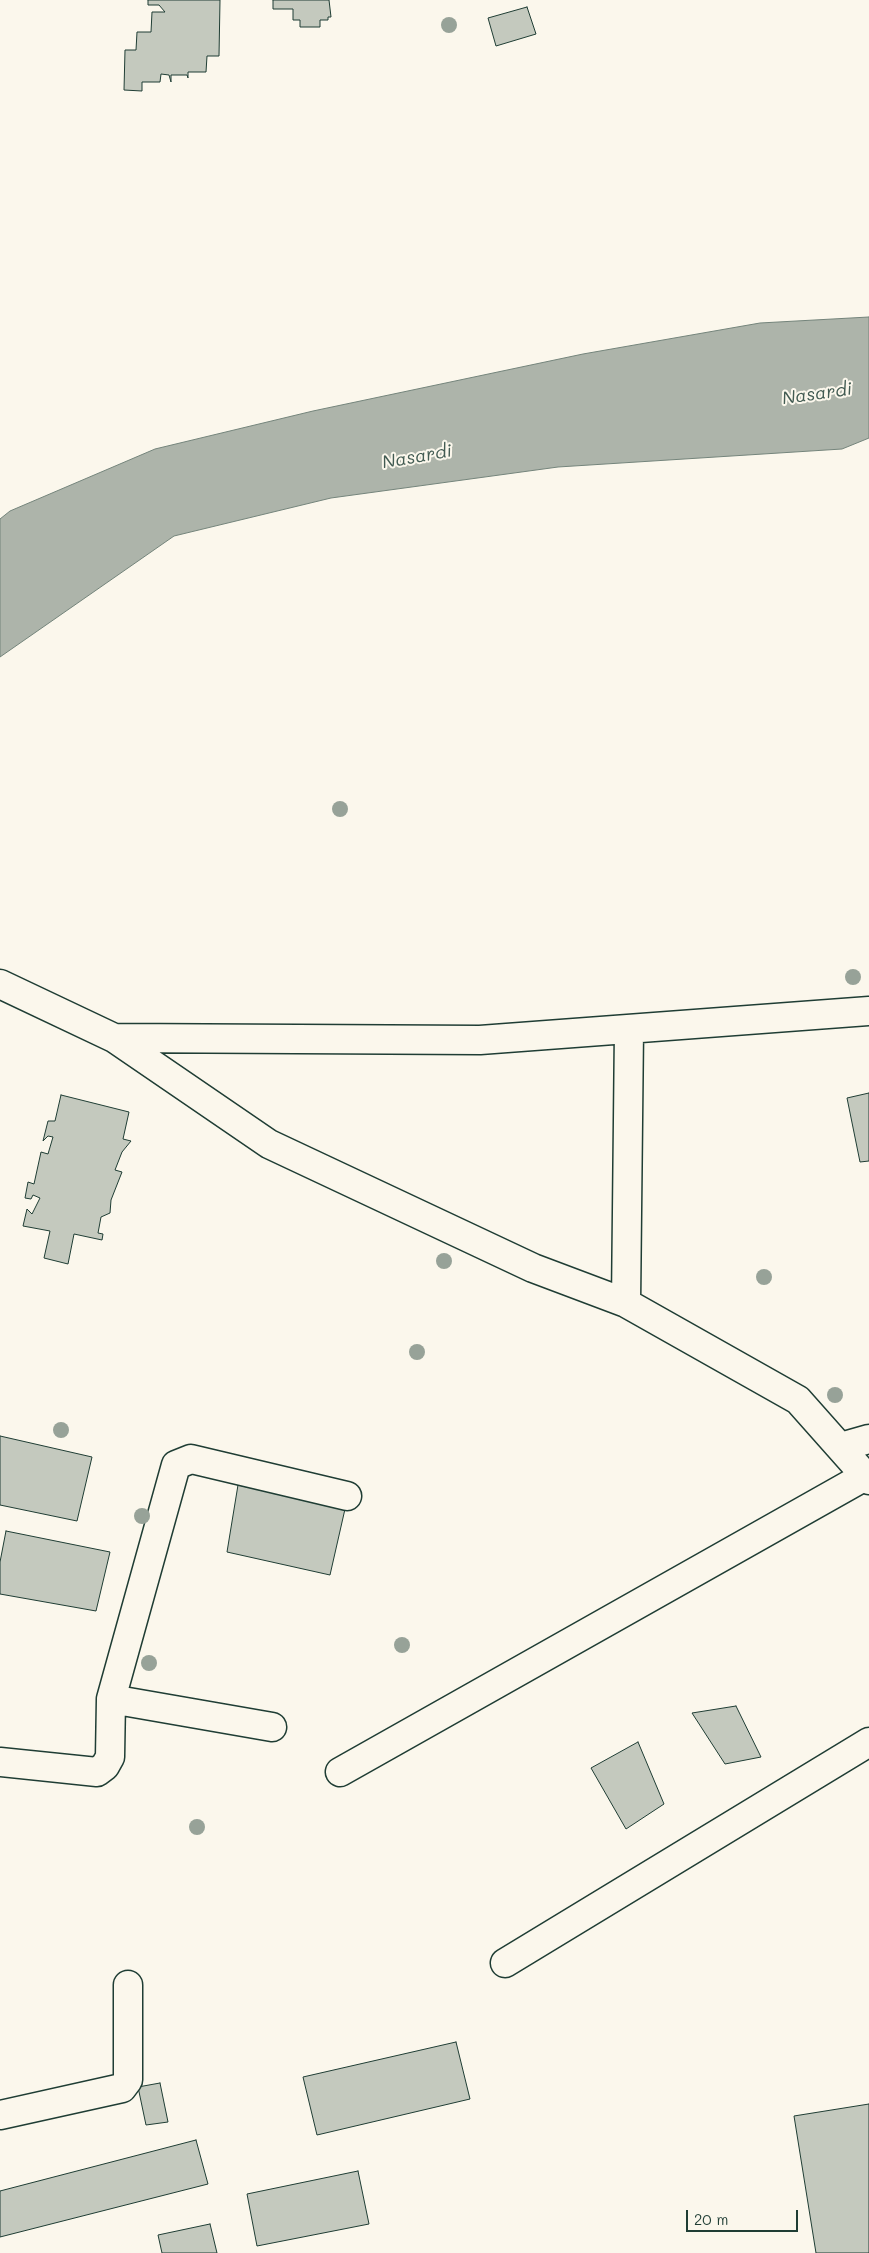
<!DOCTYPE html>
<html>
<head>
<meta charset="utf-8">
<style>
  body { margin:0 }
  #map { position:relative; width:869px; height:2253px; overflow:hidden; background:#fbf7ec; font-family:Mali,sans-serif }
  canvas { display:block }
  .scale { position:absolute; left:686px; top:2210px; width:112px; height:22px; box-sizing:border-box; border:2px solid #1f3d34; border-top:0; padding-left:6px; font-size:15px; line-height:18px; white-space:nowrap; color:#1f3d34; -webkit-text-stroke:4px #fbf7ec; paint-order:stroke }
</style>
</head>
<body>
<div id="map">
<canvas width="869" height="2253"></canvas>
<div class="scale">20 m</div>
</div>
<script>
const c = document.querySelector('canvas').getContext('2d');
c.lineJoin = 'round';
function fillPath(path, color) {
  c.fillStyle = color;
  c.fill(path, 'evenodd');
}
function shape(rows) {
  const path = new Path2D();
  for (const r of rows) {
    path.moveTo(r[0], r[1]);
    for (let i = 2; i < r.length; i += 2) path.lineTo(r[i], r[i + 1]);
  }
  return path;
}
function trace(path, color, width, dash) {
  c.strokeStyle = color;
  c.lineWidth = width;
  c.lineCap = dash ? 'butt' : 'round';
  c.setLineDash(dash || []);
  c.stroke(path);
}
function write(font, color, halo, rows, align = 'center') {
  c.font = font + ' Mali,sans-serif';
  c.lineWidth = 4;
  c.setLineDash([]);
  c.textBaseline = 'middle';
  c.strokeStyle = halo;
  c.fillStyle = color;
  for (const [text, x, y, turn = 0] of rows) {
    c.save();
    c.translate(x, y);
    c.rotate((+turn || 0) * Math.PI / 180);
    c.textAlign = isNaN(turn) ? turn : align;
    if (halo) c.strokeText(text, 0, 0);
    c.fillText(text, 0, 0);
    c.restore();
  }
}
const water = shape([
  [869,317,869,438,842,449,558,467,331,498,174,536,0,657,0,519,10,511,155,449,313,411,583,354,760,323,869,317]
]);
const building = shape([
  [148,0,220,0,219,56,207,56,206,72,188,72,188,78,187,75,171,75,171,82,169,75,161,74,160,82,142,82,142,91,124,90,125,50,136,50,137,32,151,32,152,12,165,12,159,5,148,5,148,0],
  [273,0,329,0,331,17,328,17,328,20,320,20,320,27,300,27,300,20,293,20,293,9,273,9,273,0],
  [527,7,536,34,496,46,488,18,527,7],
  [869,1093,869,1161,860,1162,847,1098,869,1093],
  [61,1095,129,1112,123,1139,131,1141,122,1152,115,1170,122,1172,111,1200,110,1213,101,1217,98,1233,103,1234,102,1240,74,1234,68,1264,44,1258,50,1231,23,1226,27,1209,32,1214,40,1198,33,1195,31,1199,25,1198,28,1182,34,1184,41,1152,48,1154,53,1137,48,1136,43,1141,48,1121,55,1121,61,1095],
  [0,1436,92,1457,77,1521,0,1505,0,1436],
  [238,1485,345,1509,330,1575,227,1552,238,1485],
  [6,1531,110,1552,96,1611,0,1594,0,1562,6,1531],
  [736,1706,761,1757,725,1764,692,1713,736,1706],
  [638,1742,664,1804,626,1829,591,1768,638,1742],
  [456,2042,470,2099,317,2135,303,2077,456,2042],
  [160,2083,168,2122,146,2125,138,2087,160,2083],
  [869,2104,869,2253,816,2253,794,2116,869,2104],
  [196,2140,208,2184,0,2237,0,2191,196,2140],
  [358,2171,369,2224,257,2246,247,2194,358,2171],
  [210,2224,217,2253,162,2253,158,2235,210,2224]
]);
const minor = shape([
  [0,984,114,1038,269,1144,533,1268,626,1303,798,1400,869,1480],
  [114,1038,480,1040,869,1011],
  [626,1303,629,1029],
  [841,1447,869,1439],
  [111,1699,272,1727],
  [0,1762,97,1772,105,1766,110,1757,111,1699,176,1465,191,1459,347,1496],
  [340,1772,867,1475],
  [505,1963,869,1742],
  [0,2115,122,2088,128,2080,128,1985]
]);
const trees = [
  [449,25],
  [340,809],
  [853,977],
  [444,1261],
  [764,1277],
  [417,1352],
  [835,1395],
  [61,1430],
  [142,1516],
  [402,1645],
  [149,1663],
  [197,1827]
];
const waterNames = [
  ["Nasardi",817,394,-8],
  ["Nasardi",417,457,-10]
];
fillPath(water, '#adb4aa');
trace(water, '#74847b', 1);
fillPath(building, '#c4c9be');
trace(building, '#1f3d34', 1);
trace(minor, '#1f3d34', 31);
trace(minor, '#fbf7ec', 28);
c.fillStyle = '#97a298';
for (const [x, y] of trees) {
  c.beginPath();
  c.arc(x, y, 8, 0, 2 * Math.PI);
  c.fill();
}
write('italic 18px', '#425b52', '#fbf7ec', waterNames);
</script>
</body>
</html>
